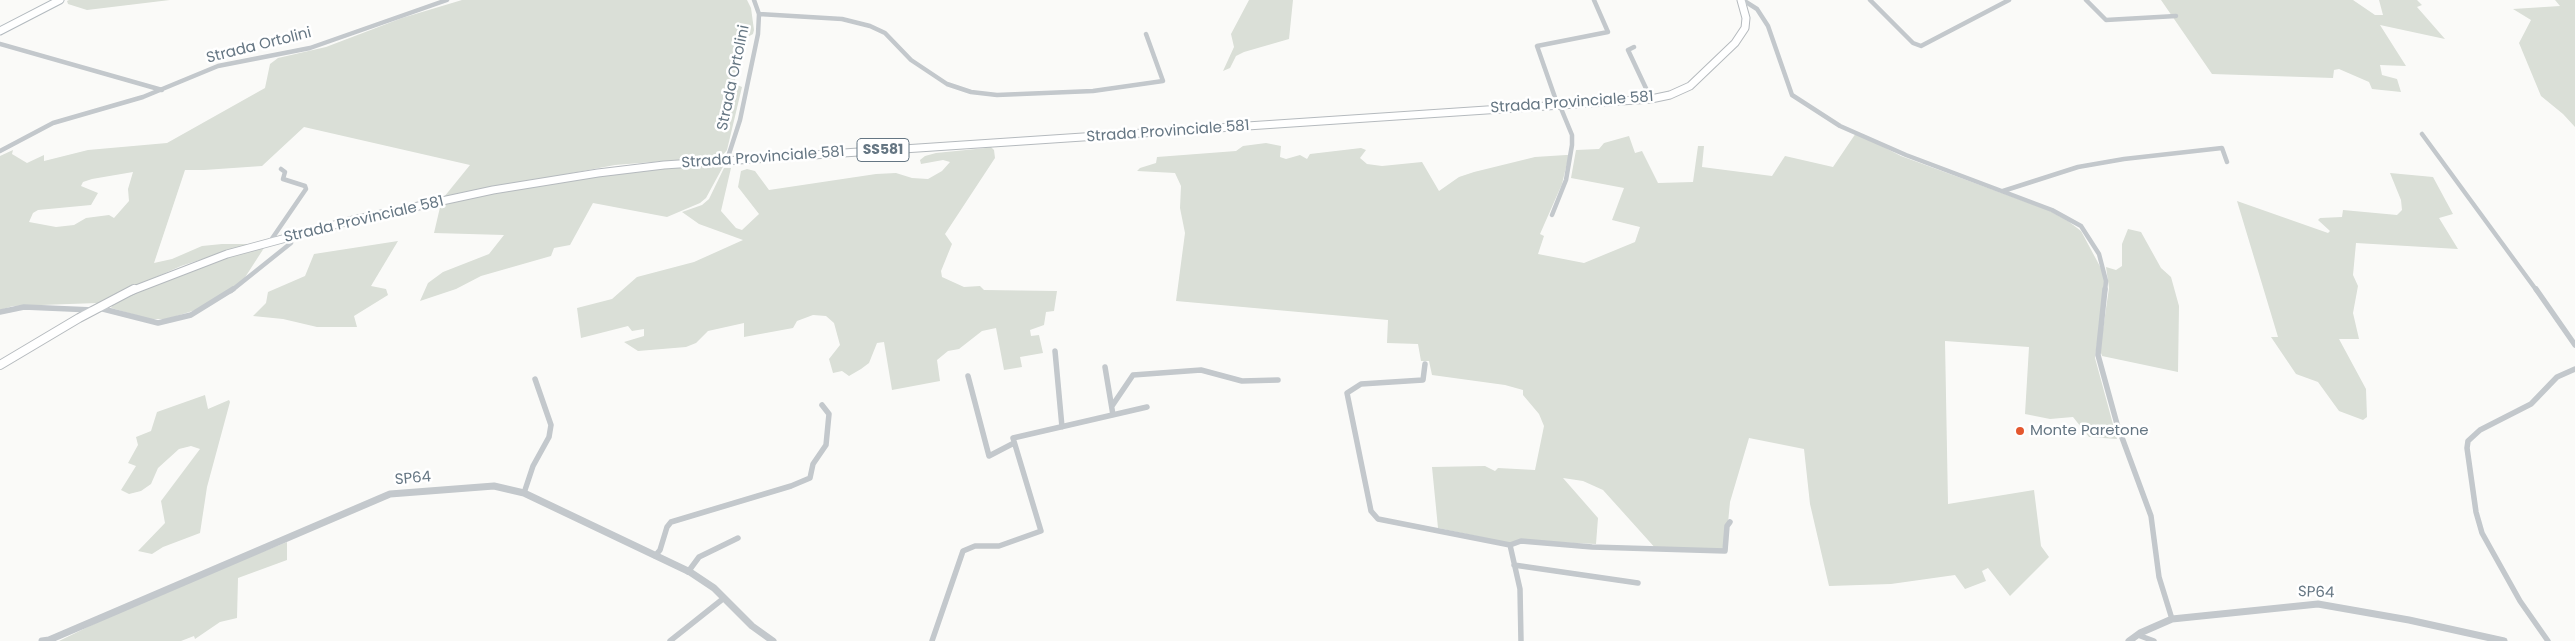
<!DOCTYPE html>
<html>
<head>
<meta charset="utf-8">
<style>
  body { margin:0 }
  canvas { display:block; background:#fafaf8 }
</style>
</head>
<body>
<canvas width="2575" height="641"></canvas>
<script>
const c = document.querySelector('canvas').getContext('2d');
c.lineJoin = 'round';
function fillPath(path, color) {
  c.fillStyle = color;
  c.fill(path, 'evenodd');
}
function shape(rows) {
  const path = new Path2D();
  for (const r of rows) {
    path.moveTo(r[0], r[1]);
    for (let i = 2; i < r.length; i += 2) path.lineTo(r[i], r[i + 1]);
  }
  return path;
}
function trace(path, color, width, dash) {
  c.strokeStyle = color;
  c.lineWidth = width;
  c.lineCap = dash ? 'butt' : 'round';
  c.setLineDash(dash || []);
  c.stroke(path);
}
function write(font, color, halo, rows, align = 'center') {
  c.font = font + ' Poppins,sans-serif';
  c.lineWidth = 5;
  c.setLineDash([]);
  c.textBaseline = 'middle';
  c.strokeStyle = halo;
  c.fillStyle = color;
  for (const [text, x, y, turn = 0] of rows) {
    c.save();
    c.translate(x, y);
    c.rotate((+turn || 0) * Math.PI / 180);
    c.textAlign = isNaN(turn) ? turn : align;
    if (halo) c.strokeText(text, 0, 0);
    c.fillText(text, 0, 0);
    c.restore();
  }
}
const green = shape([
  [69,0,170,0,87,10,68,4,67,1],
  [462,0,747,0,751,8,754,30,753,34,744,39,735,80,735,84,742,87,727,150,723,155,717,157,615,165,444,197,470,165,304,127,262,166,204,170,185,170,154,263,172,259,202,246,222,244,249,244,181,266,98,303,13,306,0,310,0,156,13,150,12,154,27,163,44,155,44,161,88,150,167,143,265,88,270,64,278,58,326,47,402,18],
  [133,172,128,189,129,201,114,218,109,215,86,218,74,225,56,227,29,222,33,213,38,210,91,205,98,193,81,186,83,182,92,179],
  [1249,0,1293,0,1289,39,1244,52,1236,56,1230,68,1223,71,1234,47,1231,34],
  [2161,0,2353,0,2375,15,2383,15,2379,0,2417,0,2422,5,2417,7,2445,39,2380,25,2406,66,2380,65,2382,75,2397,79,2401,92,2372,89,2369,82,2339,69,2334,70,2333,78,2212,74],
  [2555,0,2575,0,2575,127,2563,114,2541,96,2519,43,2531,20,2513,9,2560,6],
  [1856,133,1901,156,2048,210,2068,221,2081,231,2103,272,2105,287,2095,358,2117,439,2089,437,2073,417,2050,419,2025,414,2029,347,1945,341,1948,504,2034,490,2041,546,2049,557,2010,596,1988,568,1982,571,1986,581,1965,589,1955,575,1891,584,1829,586,1810,504,1804,449,1749,438,1730,502,1726,544,1720,551,1657,550,1603,490,1583,481,1563,478,1598,518,1596,544,1529,541,1509,543,1438,528,1432,467,1485,466,1495,471,1498,468,1535,470,1544,426,1539,414,1523,395,1523,390,1505,385,1432,375,1429,361,1421,361,1418,344,1387,343,1388,320,1176,301,1185,233,1180,208,1181,186,1175,173,1137,171,1140,168,1156,163,1157,157,1236,151,1243,146,1266,143,1281,146,1280,157,1286,159,1300,155,1307,159,1310,154,1361,148,1366,150,1360,158,1367,164,1382,166,1422,162,1439,191,1459,177,1474,172,1535,157,1566,155,1569,155,1562,184,1540,234,1544,236,1538,254,1584,263,1635,242,1640,227,1612,220,1624,188,1571,178,1576,150,1599,149,1604,143,1629,136,1635,153,1642,151,1658,183,1693,182,1698,146,1704,146,1702,167,1772,176,1785,156,1833,167],
  [988,144,994,150,995,158,945,234,952,244,941,271,942,277,964,287,980,286,984,290,1057,291,1054,311,1046,312,1044,325,1030,330,1031,336,1039,335,1043,353,1020,357,1022,367,1004,370,996,328,982,331,959,349,948,351,937,360,940,381,892,390,884,342,877,343,869,363,861,369,849,376,842,371,833,373,829,359,840,345,834,323,826,316,813,315,797,321,793,328,744,337,744,323,708,331,696,343,686,347,638,351,624,342,644,336,644,329,632,331,628,326,581,338,577,308,612,299,637,277,694,262,743,240,699,224,682,212,702,205,709,199,724,168,731,168,721,211,736,228,742,230,759,214,738,187,741,171,747,169,755,171,769,190,876,174,896,173,912,178,928,179,942,171,950,162,943,160,921,164,920,160,925,156,936,153,986,148],
  [725,163,706,198,700,203,667,217,593,203,570,245,554,248,551,256,481,276,456,289,420,301,428,283,443,272,489,254,504,235,434,233,441,203,625,170],
  [2390,173,2433,177,2453,214,2439,218,2458,249,2356,243,2353,275,2358,286,2353,313,2359,339,2339,339,2366,389,2367,417,2363,420,2339,411,2318,382,2296,374,2271,337,2278,337,2237,201,2328,233,2330,231,2318,220,2320,218,2342,217,2343,210,2397,215,2402,210,2401,200],
  [2128,229,2141,232,2161,268,2171,277,2179,306,2178,372,2102,356,2100,350,2109,288,2106,267,2116,270,2122,266,2122,244],
  [398,241,371,286,386,289,388,295,354,316,357,327,317,327,283,319,253,316,266,303,268,292,305,276,314,254],
  [264,248,242,282,202,308,167,319,150,319,111,308,114,303,164,279,214,261],
  [205,395,208,409,229,400,230,402,207,487,200,533,163,547,152,554,138,551,165,523,161,501,200,449,191,446,179,449,158,468,151,484,141,491,129,494,121,490,136,466,128,463,138,445,136,437,151,431,157,412],
  [287,542,287,560,238,578,237,618,220,622,195,639,194,636,181,641,59,641,145,599]
]);
const minorFar1 = shape([
  [1743,0,1757,9,1768,26,1792,95,1840,126,1906,155,2052,210,2081,226,2099,254,2106,281,2105,291],
  [1870,0,1913,43,1921,46,2009,0],
  [2086,0,2106,20,2176,16],
  [759,14,842,19,870,26,885,33,911,60,947,84,971,92,997,95,1093,91,1163,81,1146,34],
  [0,44,162,90],
  [1634,47,1628,50,1651,99],
  [1558,106,1537,46,1608,32,1594,0],
  [2422,134,2537,291],
  [0,151,53,123,143,97,218,66,310,48,447,0],
  [727,160,740,120,758,34,759,14,754,0],
  [2003,191,2078,167,2124,159,2222,148,2227,162],
  [1552,215,1566,180,1572,145,1572,135,1560,106],
  [269,243,306,189,305,186,283,179,285,172,281,169],
  [231,291,291,243]
]);
const minor = shape([
  [2105,289,2098,355,2117,424,2151,516,2159,577,2172,619],
  [2536,289,2575,345],
  [99,308,158,323,191,315,233,289],
  [0,312,24,307,93,310],
  [1055,351,1062,427],
  [1425,364,1423,380,1361,384,1347,393,1371,511,1378,519,1510,545,1520,589,1521,641],
  [1105,367,1113,415],
  [968,376,989,456,1014,443],
  [1112,406,1133,375,1201,370,1242,381,1278,380],
  [524,493,533,466,549,437,551,425,535,379],
  [1510,545,1521,541,1592,547,1725,551,1727,526,1730,522],
  [655,556,660,550,667,527,671,522,791,486,810,478,813,464,826,445,829,414,822,405],
  [1514,565,1638,583],
  [688,572,699,557,738,538],
  [2138,635,2154,641],
  [670,641,724,598],
  [932,641,963,551,975,546,999,546,1041,531,1013,438,1147,407],
  [2548,641,2520,601,2482,533,2476,512,2467,448,2468,441,2480,430,2531,404,2557,377,2575,369]
]);
const tertiary = shape([
  [42,641,49,640,390,494,494,486,524,493,690,572,714,588,752,626,773,641],
  [2129,641,2140,633,2172,619,2318,604,2409,620,2504,641]
]);
const secondary = shape([
  [0,31,60,0]
]);
const primaryFar1 = shape([
  [131,291,227,254,349,221,493,190,598,173,664,165,1651,99,1670,95,1690,86,1735,43,1745,28,1746,18,1741,0]
]);
const primary = shape([
  [0,365,79,318,134,289]
]);
const markers = [
  [2020,431,5,"#e4572e"]
];
const shields = [
  [883,150,52]
];
const shieldNames = [
  ["SS581",883,150]
];
const streetNames = [
  ["Strada Ortolini",259,46,-14],
  ["Strada Ortolini",734,78,-78],
  ["Strada Provinciale 581",1572,103,-4],
  ["Strada Provinciale 581",1168,132,-4],
  ["Strada Provinciale 581",763,158,-4],
  ["Strada Provinciale 581",364,220,-13],
  ["SP64",413,479,-5],
  ["SP64",2316,593,2]
];
const poiNames = [
  ["Monte Paretone",2030,431]
];
fillPath(green, '#dadfd7');
trace(secondary, '#b3babf', 9);
trace(primaryFar1, '#b5babe', 9);
trace(primary, '#b5babe', 10);
trace(minorFar1, '#c3c8cc', 4.5);
trace(minor, '#c3c8cc', 5.5);
trace(tertiary, '#c3c8cc', 7);
trace(secondary, '#fff', 7);
trace(primaryFar1, '#fff', 7);
trace(primary, '#fff', 8);
for (const [x, y, r, color] of markers) {
  const dot = new Path2D();
  dot.arc(x, y, r, 0, 2 * Math.PI);
  c.fillStyle = color;
  c.fill(dot);
  trace(dot, '#fff', 2);
}
for (const [x, y, w] of shields) {
  const box = new Path2D();
  box.roundRect(x - w / 2, y - 11.5, w, 23, 4);
  c.fillStyle = '#fff';
  c.fill(box);
  trace(box, '#657683', 1);
}
write('bold 14px', '#657683', null, shieldNames);
write('15px', '#657683', '#fff', streetNames);
write('15px', '#657683', '#fff', poiNames, 'left');
</script>
</body>
</html>
